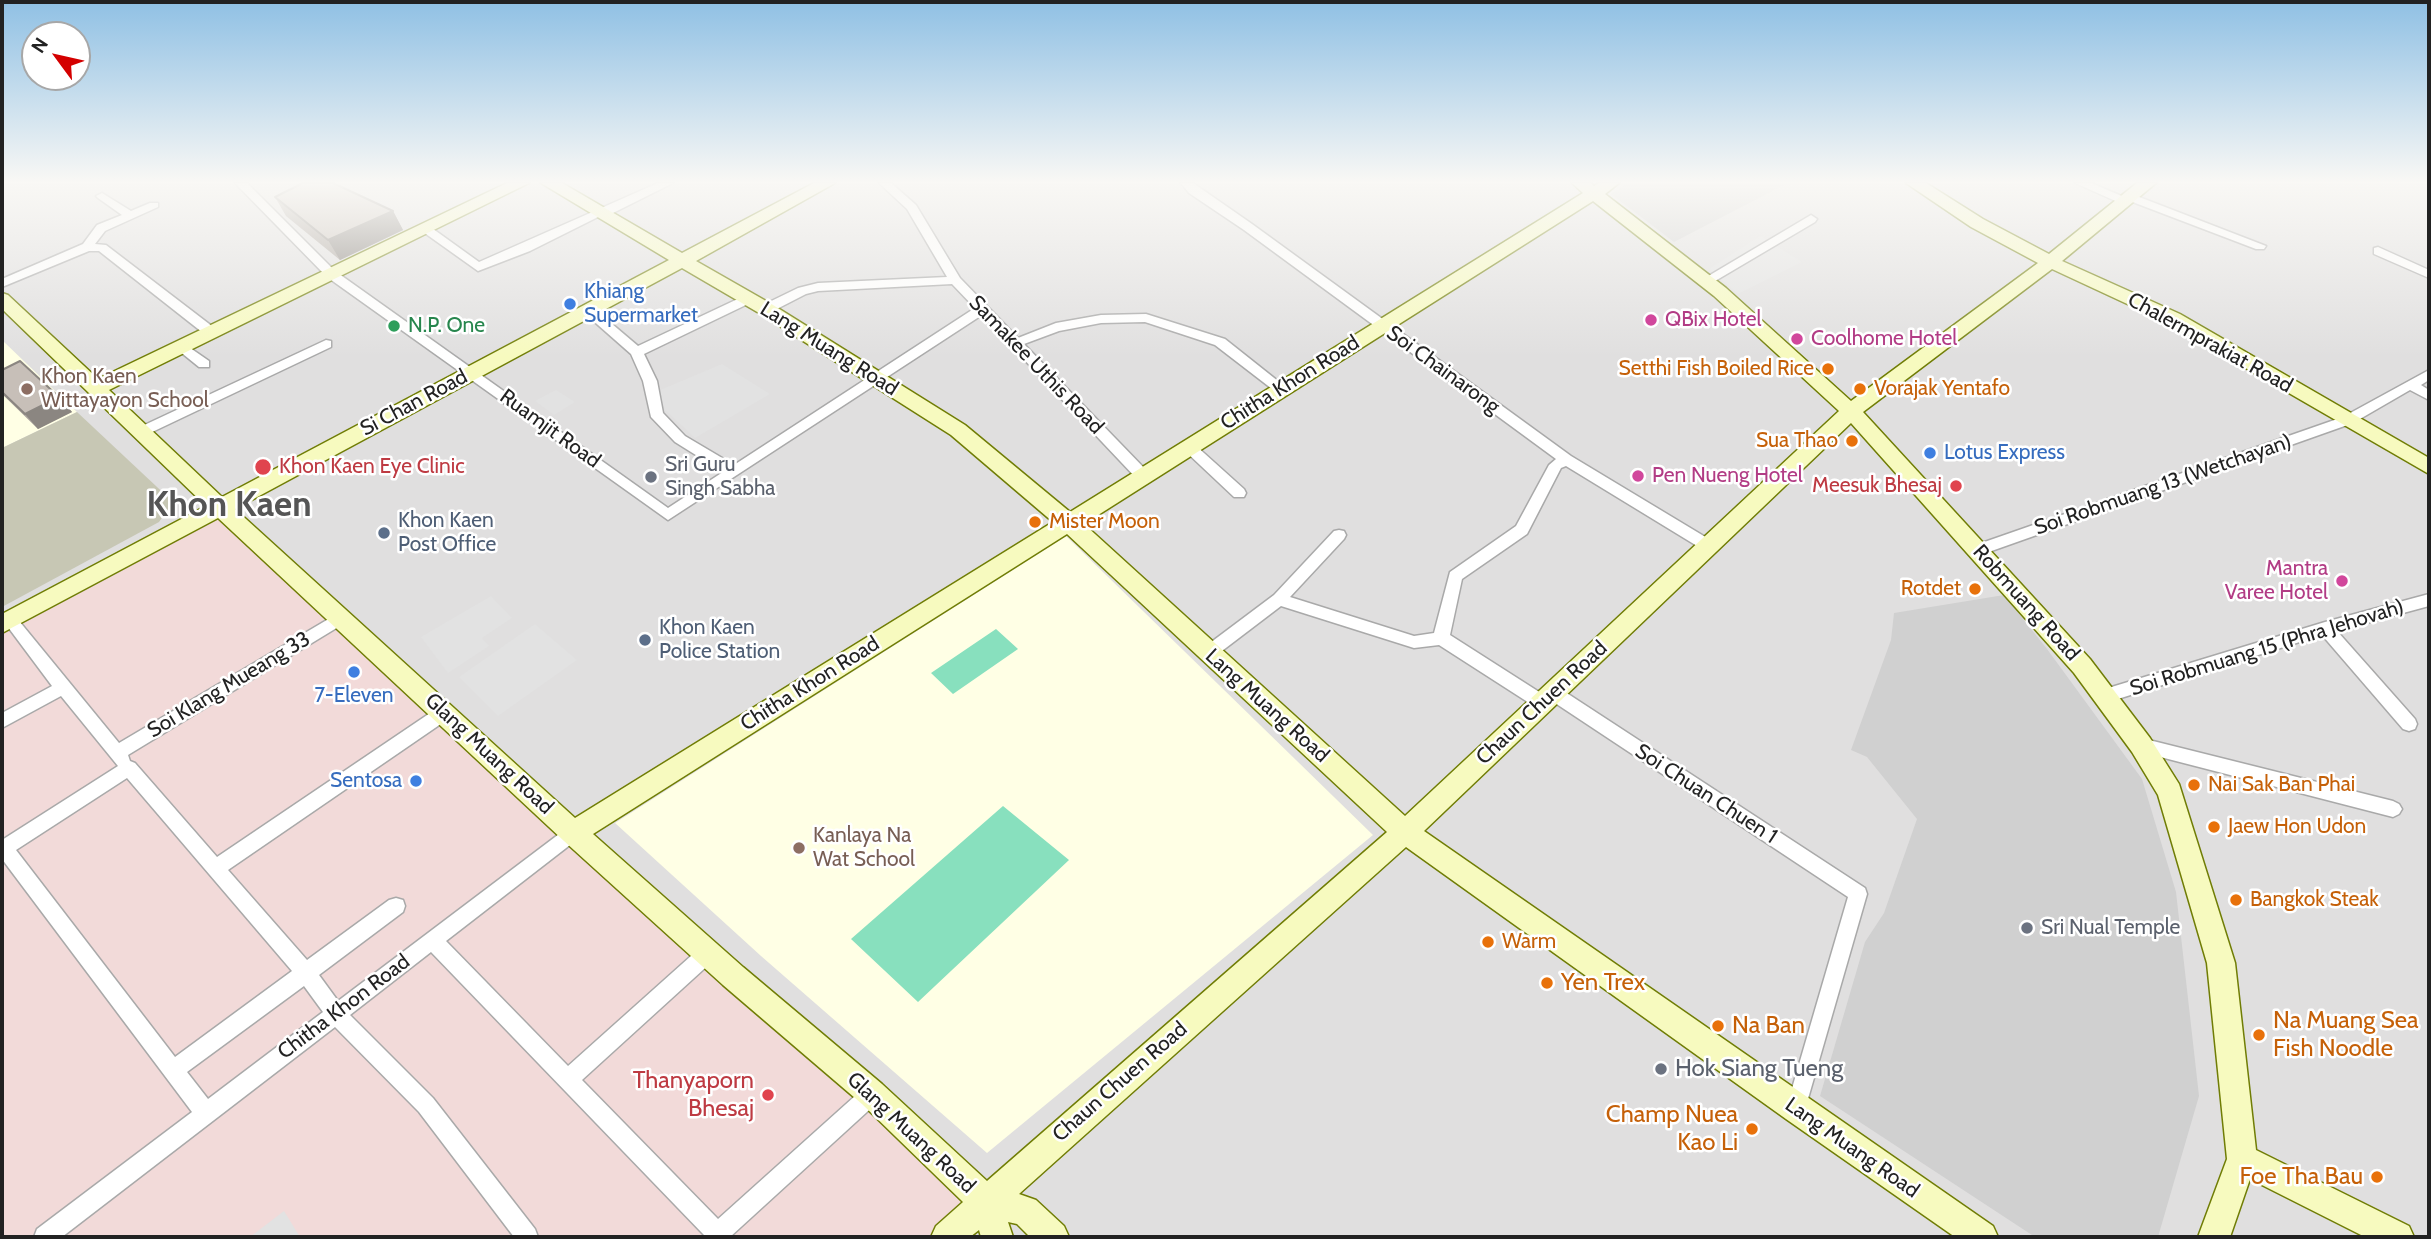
<!DOCTYPE html>
<html>
<head>
<meta charset="utf-8">
<style>
  body { margin:0 }
  #map { position:relative; width:2431px; height:1239px; overflow:hidden; background:#f2efe9; font-family:Cabin,sans-serif }
  canvas { display:block }
  .frame { position:absolute; inset:0; border:4px solid #222; pointer-events:none }
  .north { position:absolute; left:21px; top:21px; width:70px; height:70px; box-sizing:border-box; background:#fff; border:2px solid #a7a7a7; border-radius:50%; rotate:303deg; font-size:19px; font-weight:700; line-height:28px; text-align:center; color:#222 }
  .north::after { content:''; display:block; margin:auto; width:24px; height:32px; background:#d40000; clip-path:polygon(50% 0,100% 100%,50% 72%,0 100%) }
</style>
</head>
<body>
<div id="map">
<canvas width="2431" height="1239"></canvas>
<div class="frame"></div>
<div class="north">N</div>
</div>
<script>
const c = document.querySelector('canvas').getContext('2d');
c.lineJoin = 'round';
function fillPath(path, color) {
  c.fillStyle = color;
  c.fill(path, 'evenodd');
}
function shape(rows) {
  const path = new Path2D();
  for (const r of rows) {
    path.moveTo(r[0], r[1]);
    for (let i = 2; i < r.length; i += 2) path.lineTo(r[i], r[i + 1]);
  }
  return path;
}
function trace(path, color, width, dash) {
  c.strokeStyle = color;
  c.lineWidth = width;
  c.lineCap = dash ? 'butt' : 'round';
  c.setLineDash(dash || []);
  c.stroke(path);
}
function write(font, color, halo, rows, align = 'center') {
  c.font = font + ' Cabin,sans-serif';
  c.lineWidth = 5;
  c.setLineDash([]);
  c.textBaseline = 'middle';
  c.strokeStyle = halo;
  c.fillStyle = color;
  for (const [text, x, y, turn = 0] of rows) {
    c.save();
    c.translate(x, y);
    c.rotate((+turn || 0) * Math.PI / 180);
    c.textAlign = isNaN(turn) ? turn : align;
    if (halo) c.strokeText(text, 0, 0);
    c.fillText(text, 0, 0);
    c.restore();
  }
}
const residential = shape([
  [2,183,2429,183,2429,1237,2,1237]
]);
const commercial = shape([
  [220,507,733,976,970,1207,941,1237,2,1237,2,624]
]);
const education = shape([
  [2,340,77,412,2,448],
  [1066,536,1373,835,987,1153,761,956,615,823]
]);
const religious = shape([
  [1628,183,1788,183,1674,242,1611,194],
  [2004,595,2047,649,2142,779,2176,892,2199,1096,2158,1237,2035,1237,1820,1096,1865,942,1884,913,1917,819,1867,757,1851,750,1891,640,1894,613]
]);
const construction = shape([
  [77,412,173,502,159,522,2,607,2,448]
]);
const pitch = shape([
  [996,629,1018,649,953,694,931,673],
  [1003,806,1069,860,918,1002,851,939]
]);
const parking = shape([
  [1760,236,1802,262,1738,294,1709,269],
  [722,364,770,394,695,438,665,410,658,391],
  [556,390,575,402,554,415,535,401],
  [491,596,512,618,482,638,489,646,448,673,421,637],
  [535,624,577,660,498,716,459,677],
  [284,1211,300,1237,250,1237]
]);
const street = shape([
  [235,183,247,183,335,271,668,508,723,472,675,442,651,417,643,381,631,354,581,310,582,307,592,307,638,346,744,296,752,296,752,302,644,354,657,381,663,413,685,436,734,465,975,308,952,284,818,291,806,294,771,312,761,312,761,306,798,288,818,283,947,277,907,209,879,183,891,183,916,205,960,278,1018,338,1056,323,1101,315,1146,314,1225,339,1288,389,1286,392,1276,392,1215,345,1145,322,1101,323,1059,331,1024,344,1148,472,1150,476,1148,480,1143,481,1138,480,982,315,668,520,327,277,235,183],
  [658,183,673,183,605,217,598,217,530,251,478,271,419,229,421,226,429,226,479,262,658,183],
  [1181,183,1193,183,1252,224,1571,456,1712,541,1715,545,1712,549,1702,549,1566,466,1561,468,1527,534,1462,579,1450,635,1547,697,1545,693,1547,688,1559,688,1865,888,1867,894,1803,1116,1796,1119,1789,1116,1786,1109,1848,897,1549,699,1551,703,1549,708,1537,708,1439,645,1414,648,1281,606,1214,657,1202,657,1200,653,1202,649,1274,595,1334,531,1339,530,1344,531,1346,535,1344,539,1290,597,1414,636,1434,633,1450,572,1516,526,1549,465,1556,459,1244,230,1189,193,1181,183],
  [2075,183,2091,183,2124,197,2134,195,2266,246,2264,249,2256,249,2130,201,2128,203,2120,203,2075,183],
  [102,193,131,211,150,203,158,203,158,207,105,231,95,244,106,245,217,330,217,336,207,336,99,251,89,251,2,287,2,279,83,244,97,225,122,215,98,198,96,196,102,193],
  [1811,215,1817,219,1815,222,1710,284,1706,285,1700,281,1811,215],
  [2378,247,2429,270,2429,278,2374,254,2374,248,2378,247],
  [326,340,331,341,331,347,148,434,143,436,136,431,138,428,326,340],
  [183,343,209,361,209,367,199,367,178,350,176,347,183,343],
  [2429,370,2429,380,2421,385,2429,390,2429,400,2410,390,2353,423,1983,554,1973,554,1970,550,1973,546,2343,417,2429,370],
  [1189,442,1194,444,1244,489,1246,493,1244,497,1234,497,1184,450,1182,447,1189,442],
  [2429,594,2429,606,2337,631,2415,719,2417,724,2415,729,2409,731,2403,729,2322,635,2105,703,2099,701,2097,696,2099,691,2105,689,2325,622,2429,594],
  [342,611,348,613,350,617,348,621,128,755,130,761,135,763,217,857,439,707,445,705,451,707,453,712,451,717,228,870,307,960,389,900,396,898,403,900,405,906,403,912,319,975,338,1001,567,828,573,825,579,828,582,833,579,838,446,941,568,1066,701,947,708,944,715,947,717,953,715,959,582,1080,718,1219,865,1087,872,1084,879,1087,882,1094,879,1101,730,1237,703,1237,704,1235,431,952,350,1015,433,1098,535,1229,538,1237,514,1237,419,1112,335,1027,62,1237,34,1237,37,1229,192,1112,2,859,2,840,118,766,61,696,2,728,2,713,52,686,2,619,9,614,15,616,119,743,342,611],
  [127,778,292,971,175,1057,16,850,127,778],
  [304,986,323,1012,208,1099,187,1072,304,986],
  [2141,738,2393,801,2399,804,2402,809,2399,814,2393,817,2141,752,2135,750,2133,745,2135,740,2141,738]
]);
const secondary = shape([
  [507,183,529,183,109,390,222,497,669,260,541,183,562,183,682,253,814,183,835,183,696,261,773,305,965,425,1070,512,1583,193,1572,183,1591,183,1594,186,1599,183,1619,183,1605,194,1726,288,1851,401,2038,263,1971,227,1906,183,1926,183,1983,219,2049,254,2137,183,2156,183,2062,261,2180,314,2429,458,2429,474,2166,322,2052,269,1863,412,2090,659,2150,738,2179,784,2235,963,2256,1150,2409,1226,2414,1237,2365,1237,2250,1179,2230,1237,2198,1237,2227,1159,2207,963,2158,795,2132,752,2074,673,1851,423,1424,831,1993,1226,1998,1237,1955,1237,1786,1119,1406,847,1019,1194,1036,1200,1064,1226,1069,1237,1030,1237,1017,1224,1008,1222,1013,1237,981,1237,979,1230,970,1237,931,1237,936,1226,963,1202,862,1104,723,985,564,841,218,518,2,633,2,614,206,506,2,309,2,293,8,295,98,379,507,183],
  [1593,201,1714,296,1839,411,1405,816,1084,524,1593,201],
  [682,268,759,313,951,435,1053,522,575,818,235,509,682,268],
  [1067,534,1387,832,987,1181,882,1084,743,967,593,834,1067,534]
]);
const wall = shape([
  [275,197,393,211,403,230,340,260,286,216],
  [2,370,59,397,72,412,38,429,2,394]
]);
const shadedWall = shape([
  [393,211,403,230,340,260,328,240],
  [59,397,72,412,38,429,25,414]
]);
const building = shape([
  [303,183,333,183,393,211,328,240,275,197,303,183],
  [20,361,59,397,25,414,2,392,2,370,20,361]
]);
const markers = [
  [570,304,7,"#3f7fe0"],
  [1651,320,7,"#d1479c"],
  [394,326,7,"#2e9e5b"],
  [1797,339,7,"#d1479c"],
  [1828,369,7,"#e8710a"],
  [27,389,7,"#8d6e63"],
  [1860,389,7,"#e8710a"],
  [1852,441,7,"#e8710a"],
  [1930,453,7,"#3f7fe0"],
  [263,467,9,"#e0444e"],
  [1638,476,7,"#d1479c"],
  [651,477,7,"#6b7280"],
  [1956,486,7,"#e0444e"],
  [1035,522,7,"#e8710a"],
  [384,533,7,"#5c6f8a"],
  [2342,581,7,"#d1479c"],
  [1975,589,7,"#e8710a"],
  [645,640,7,"#5c6f8a"],
  [354,672,7,"#3f7fe0"],
  [416,781,7,"#3f7fe0"],
  [2194,785,7,"#e8710a"],
  [2214,827,7,"#e8710a"],
  [799,848,7,"#8d6e63"],
  [2236,900,7,"#e8710a"],
  [2027,928,7,"#6b7280"],
  [1488,942,7,"#e8710a"],
  [1547,983,7,"#e8710a"],
  [1718,1026,7,"#e8710a"],
  [2259,1035,7,"#e8710a"],
  [1661,1069,7,"#6b7280"],
  [768,1095,7,"#e0444e"],
  [1752,1129,7,"#e8710a"],
  [2377,1177,7,"#e8710a"]
];
const shopNames = [
  ["Khiang",584,292],
  ["Supermarket",584,316],
  ["Lotus Express",1944,453],
  ["7-Eleven",354,696,"center"],
  ["Sentosa",402,781,"right"]
];
const hotelNames = [
  ["QBix Hotel",1665,320],
  ["Coolhome Hotel",1811,339],
  ["Pen Nueng Hotel",1652,476],
  ["Mantra",2328,569,"right"],
  ["Varee Hotel",2328,593,"right"]
];
const leisureNames = [
  ["N.P. One",408,326]
];
const streetNames = [
  ["Chalermprakiat Road",2210,343,29],
  ["Lang Muang Road",829,349,32],
  ["Samakee Uthis Road",1036,365,46],
  ["Soi Chainarong",1443,370,36],
  ["Chitha Khon Road",1290,383,-32],
  ["Si Chan Road",414,403,-28],
  ["Ruamjit Road",550,429,36],
  ["Soi Robmuang 13 (Wetchayan)",2163,485,-19],
  ["Robmuang Road",2026,603,48],
  ["Soi Robmuang 15 (Phra Jehovah)",2267,648,-17],
  ["Chitha Khon Road",810,684,-32],
  ["Soi Klang Mueang 33",229,685,-31],
  ["Chaun Chuen Road",1542,703,-43],
  ["Lang Muang Road",1267,706,42],
  ["Glang Muang Road",489,754,43],
  ["Soi Chuan Chuen 1",1706,794,33],
  ["Chitha Khon Road",344,1007,-37],
  ["Chaun Chuen Road",1120,1082,-41],
  ["Glang Muang Road",911,1133,43],
  ["Lang Muang Road",1852,1148,35]
];
const foodNames = [
  ["Setthi Fish Boiled Rice",1814,369,"right"],
  ["Vorajak Yentafo",1874,389],
  ["Sua Thao",1838,441,"right"],
  ["Mister Moon",1049,522],
  ["Rotdet",1961,589,"right"],
  ["Nai Sak Ban Phai",2208,785],
  ["Jaew Hon Udon",2228,827],
  ["Bangkok Steak",2250,900],
  ["Warm",1502,942]
];
const educationNames = [
  ["Khon Kaen",41,377],
  ["Wittayayon School",41,401],
  ["Kanlaya Na",813,836],
  ["Wat School",813,860]
];
const worshipNames = [
  ["Sri Guru",665,465],
  ["Singh Sabha",665,489],
  ["Sri Nual Temple",2041,928]
];
const healthNames = [
  ["Khon Kaen Eye Clinic",279,467],
  ["Meesuk Bhesaj",1942,486,"right"]
];
const serviceNames = [
  ["Khon Kaen",398,521],
  ["Post Office",398,545],
  ["Khon Kaen",659,628],
  ["Police Station",659,652]
];
const nearFoodnames = [
  ["Yen Trex",1561,983],
  ["Na Muang Sea",2273,1021],
  ["Fish Noodle",2273,1049],
  ["Na Ban",1732,1026],
  ["Champ Nuea",1738,1115,"right"],
  ["Kao Li",1738,1143,"right"],
  ["Foe Tha Bau",2363,1177,"right"]
];
const nearWorshipnames = [
  ["Hok Siang Tueng",1675,1069]
];
const nearHealthnames = [
  ["Thanyaporn",754,1081],
  ["Bhesaj",754,1109]
];
const townNames = [
  ["Khon Kaen",229,506]
];
fillPath(residential, '#e0dfdf');
fillPath(commercial, '#f2dad9');
fillPath(education, '#ffffe5');
fillPath(religious, '#d0d0d0');
fillPath(construction, '#c7c7b4');
fillPath(pitch, '#88e0be');
fillPath(parking, '#e2e2e2');
trace(street, '#a9a9a9', 3);
trace(secondary, '#707d05', 3);
fillPath(street, '#fff');
fillPath(secondary, '#f7fabf');
fillPath(wall, '#aba49e');
fillPath(shadedWall, '#8b8681');
fillPath(building, '#c7bfb8');
trace(building, '#8b8681', 2);
const sky = c.createLinearGradient(0, 0, 0, 357);
sky.addColorStop(0, '#8fc0e4');
sky.addColorStop(0.51, '#f9f8f5');
sky.addColorStop(1, '#f9f8f500');
c.fillStyle = sky;
c.fillRect(0, 0, 2431, 357);
for (const [x, y, r, color] of markers) {
  const dot = new Path2D();
  dot.arc(x, y, r, 0, 2 * Math.PI);
  c.fillStyle = color;
  c.fill(dot);
  trace(dot, '#fff', 2.5);
}
write('21px', '#366cbe', '#fff', shopNames, 'left');
write('21px', '#b23c85', '#fff', hotelNames, 'left');
write('21px', '#27864d', '#fff', leisureNames, 'left');
write('21px', '#222', '#fff', streetNames);
write('21px', '#c56008', '#fff', foodNames, 'left');
write('21px', '#785e54', '#fff', educationNames, 'left');
write('21px', '#5b616d', '#fff', worshipNames, 'left');
write('21px', '#be3a42', '#fff', healthNames, 'left');
write('21px', '#4e5e75', '#fff', serviceNames, 'left');
write('24px', '#c56008', '#fff', nearFoodnames, 'left');
write('24px', '#5b616d', '#fff', nearWorshipnames, 'left');
write('24px', '#be3a42', '#fff', nearHealthnames, 'right');
write('bold 35px', '#555', '#fff', townNames);
</script>
</body>
</html>
